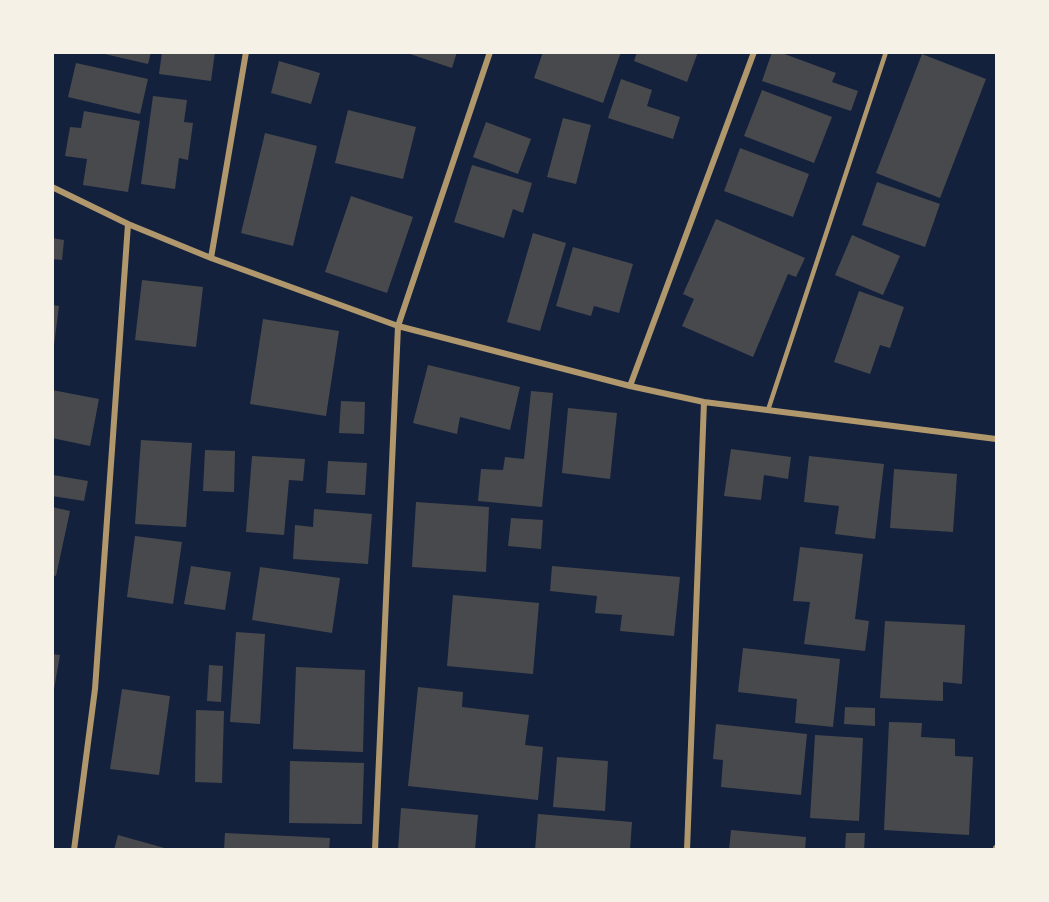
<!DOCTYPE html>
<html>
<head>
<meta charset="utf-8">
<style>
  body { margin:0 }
  #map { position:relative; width:1049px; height:902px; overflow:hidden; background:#14213d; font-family:"PT Sans",sans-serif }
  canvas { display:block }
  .frame { position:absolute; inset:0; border:54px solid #f6f1e7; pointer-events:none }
</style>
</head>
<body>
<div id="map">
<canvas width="1049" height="902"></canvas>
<div class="frame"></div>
</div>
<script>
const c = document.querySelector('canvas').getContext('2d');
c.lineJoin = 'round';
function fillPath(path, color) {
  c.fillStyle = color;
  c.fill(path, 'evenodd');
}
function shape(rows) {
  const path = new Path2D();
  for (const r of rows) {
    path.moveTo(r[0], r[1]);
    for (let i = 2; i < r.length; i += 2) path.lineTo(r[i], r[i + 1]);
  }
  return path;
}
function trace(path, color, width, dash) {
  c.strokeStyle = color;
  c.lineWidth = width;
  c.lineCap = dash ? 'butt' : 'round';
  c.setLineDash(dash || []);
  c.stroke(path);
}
const building = shape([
  [96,52,151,52,148,64],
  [162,52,215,52,211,81,159,74],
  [404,52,457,52,452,68],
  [543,52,621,52,603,103,534,78],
  [637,52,698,52,687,82,634,61],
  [772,52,779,52,836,73,832,82,858,91,851,111,762,81],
  [922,54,986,79,940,198,876,173],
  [279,61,320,73,311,104,271,93],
  [76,63,148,79,140,114,68,97],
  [621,79,652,90,647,106,680,117,673,139,608,118],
  [762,90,832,117,814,163,744,136],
  [153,96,187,100,184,122,193,123,188,160,179,158,175,189,141,184],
  [348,110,416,127,403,179,335,163],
  [84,111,140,121,128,192,83,185,87,159,65,156,70,127,81,128],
  [563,118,591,125,576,184,547,177],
  [486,122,531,139,518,174,473,157],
  [265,133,317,146,293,246,241,233],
  [740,148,809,174,793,217,724,191],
  [472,165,532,183,523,213,513,209,504,238,454,222],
  [877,182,940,204,925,247,862,225],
  [351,196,413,217,387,293,325,272],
  [716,219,805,258,796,277,788,274,753,357,682,326,694,299,683,294],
  [533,233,566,243,540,331,507,322],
  [852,235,900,256,883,295,835,275],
  [52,238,64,240,62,260,52,259],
  [573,247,633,264,619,313,594,306,591,316,556,306],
  [142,280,203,287,196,347,135,340],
  [859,291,904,307,890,348,880,345,870,374,834,362],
  [52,305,59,306,54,345,52,345],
  [263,319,339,331,326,416,250,404],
  [428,365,520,387,510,430,460,417,457,434,413,423],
  [52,390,99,399,90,446,52,438],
  [531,391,553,393,542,507,478,501,481,469,503,470,505,457,524,459],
  [341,401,365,402,364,434,339,433],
  [568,408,617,413,610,479,562,473],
  [141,440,192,443,186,527,135,524],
  [731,449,791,457,788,479,764,475,761,500,724,496],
  [205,450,235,451,234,492,203,491],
  [252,456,305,459,303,481,289,480,284,535,246,532],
  [809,456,884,464,875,539,835,534,839,506,804,502],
  [328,461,367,463,365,495,326,493],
  [894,469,957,474,953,532,890,528],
  [53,475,88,481,84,501,52,496],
  [416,502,489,507,486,572,412,567],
  [52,507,70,511,56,576,52,575],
  [314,509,372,514,368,564,293,559,295,525,313,527],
  [511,518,543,520,541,549,508,546],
  [135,536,182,542,173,604,127,597],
  [800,547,863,554,855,619,869,621,865,651,804,644,810,602,793,601],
  [191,566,231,572,225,610,184,604],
  [552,566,680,577,674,636,620,631,622,615,595,613,597,596,550,591],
  [260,567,340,578,332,633,252,620],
  [453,595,539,603,533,674,447,666],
  [885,621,965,625,962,684,943,682,943,701,880,698],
  [236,632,265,634,260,724,230,722],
  [743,648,840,659,833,727,795,723,797,699,738,692],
  [52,654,60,655,54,689,52,689],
  [209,665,223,666,221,702,207,701],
  [296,667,365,670,363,752,293,749],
  [418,687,463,692,462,707,529,715,525,745,543,747,538,800,408,786],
  [122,689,170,696,159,775,110,769],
  [845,707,875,708,875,726,844,724],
  [196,710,224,711,222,783,195,782],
  [889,722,922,723,921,737,955,739,955,756,973,757,969,835,884,830],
  [716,724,807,734,801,795,721,787,723,760,713,759],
  [815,735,863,738,859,821,810,818],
  [557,757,608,761,605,811,553,807],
  [290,761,364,763,362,824,289,823],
  [401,808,478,815,475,850,398,850],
  [538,814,632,822,630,850,535,850],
  [731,830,806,837,805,850,729,850],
  [225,833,330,838,329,850,224,850],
  [846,833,865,833,864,850,845,850],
  [118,835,168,849,168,850,114,850]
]);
const service = shape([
  [768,410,886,52]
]);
const minor = shape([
  [52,187,128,224,211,258,398,326,630,386,704,402,996,439],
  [211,258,246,52],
  [630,386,754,52],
  [74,850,95,689,128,224],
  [375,850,398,326,490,52],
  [687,850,704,402],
  [996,850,996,848]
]);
fillPath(building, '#48494c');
trace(service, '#b1986c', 4.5);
trace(minor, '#b1986c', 6);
</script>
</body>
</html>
